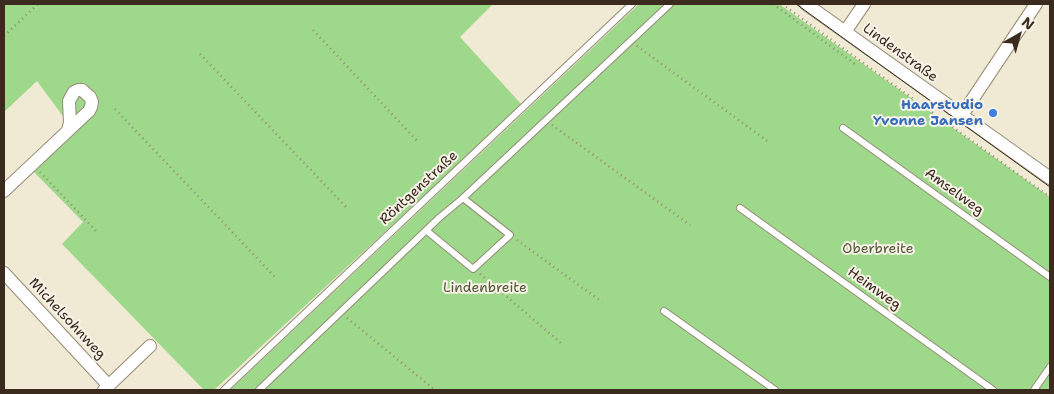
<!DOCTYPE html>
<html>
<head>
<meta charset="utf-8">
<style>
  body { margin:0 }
  #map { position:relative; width:1054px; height:394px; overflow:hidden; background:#f0e9d3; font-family:"Shantell Sans",sans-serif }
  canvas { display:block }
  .frame { position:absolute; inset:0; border:5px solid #3b2a1e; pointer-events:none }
  .north { position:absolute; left:994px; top:10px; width:50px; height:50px; -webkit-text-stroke:4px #f7f3e8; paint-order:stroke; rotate:38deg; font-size:14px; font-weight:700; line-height:20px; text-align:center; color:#3b2a1e }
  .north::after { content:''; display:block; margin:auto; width:18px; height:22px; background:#3b2a1e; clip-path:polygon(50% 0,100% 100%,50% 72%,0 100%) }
</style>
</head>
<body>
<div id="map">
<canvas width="1054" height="394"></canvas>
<div class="frame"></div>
<div class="north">N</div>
</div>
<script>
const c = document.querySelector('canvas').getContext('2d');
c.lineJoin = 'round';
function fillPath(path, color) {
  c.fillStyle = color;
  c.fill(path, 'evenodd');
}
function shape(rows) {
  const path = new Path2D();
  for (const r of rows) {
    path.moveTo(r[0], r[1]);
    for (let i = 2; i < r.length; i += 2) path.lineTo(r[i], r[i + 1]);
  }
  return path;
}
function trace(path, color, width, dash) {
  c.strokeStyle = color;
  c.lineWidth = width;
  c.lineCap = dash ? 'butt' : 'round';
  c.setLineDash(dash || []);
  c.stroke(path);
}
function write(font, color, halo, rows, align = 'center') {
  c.font = font + ' "Shantell Sans",sans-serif';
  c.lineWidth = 4;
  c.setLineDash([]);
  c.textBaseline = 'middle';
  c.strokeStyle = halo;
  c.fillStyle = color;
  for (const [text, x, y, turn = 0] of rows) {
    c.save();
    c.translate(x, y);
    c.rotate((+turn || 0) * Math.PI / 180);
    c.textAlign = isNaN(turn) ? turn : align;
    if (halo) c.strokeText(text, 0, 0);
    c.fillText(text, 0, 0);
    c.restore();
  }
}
const green = shape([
  [4,4,493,4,460,37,522,105,214,390,204,390,62,244,83,222,31,169,76,131,65,119,37,81,4,112],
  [639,4,779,4,1050,197,1050,390,230,390]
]);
const path = shape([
  [773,4,855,64],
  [782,4,866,65,1050,197],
  [313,30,419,143],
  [4,36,38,4],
  [637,46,770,143],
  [200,54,348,209],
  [115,109,275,277],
  [552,125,690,225],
  [40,172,98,233],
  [517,240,602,302],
  [480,274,561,343],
  [347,318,435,390]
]);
const service = shape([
  [843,128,1050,277],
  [740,208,993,390],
  [427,231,473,269,510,235,463,198],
  [664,311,775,390],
  [224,390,632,4],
  [259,390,439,218,463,198,670,4],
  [1034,390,1050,367]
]);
const minor = shape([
  [806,4,1050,178],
  [845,32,864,4],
  [962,115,1036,4],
  [4,191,89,111,91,107,92,102,90,97,82,90,78,90,74,92,69,101,70,123,68,130],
  [4,273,109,386],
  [104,390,150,346]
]);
const tram = shape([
  [796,4,1050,187]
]);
const markers = [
  [993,113,5,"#3f7fe0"]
];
const streetNames = [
  ["Lindenstraße",900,53,36],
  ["Röntgenstraße",419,188,-43],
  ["Amselweg",954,192,36],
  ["Heimweg",874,289,36],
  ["Michelsohnweg",67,319,47]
];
const shopNames = [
  ["Haarstudio",983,105],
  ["Yvonne Jansen",983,121]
];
const parkNames = [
  ["Oberbreite",878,249],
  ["Lindenbreite",485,288]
];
fillPath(green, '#9ed88a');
trace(service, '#968a78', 8);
trace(minor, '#968a78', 14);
trace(path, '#968a78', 2.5, [1, 4]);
trace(service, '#fff', 6);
trace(minor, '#fff', 12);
trace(tram, '#3b2a1e', 1);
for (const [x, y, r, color] of markers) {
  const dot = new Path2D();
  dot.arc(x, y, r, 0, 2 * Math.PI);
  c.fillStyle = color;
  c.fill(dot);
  trace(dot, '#f7f3e8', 2);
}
write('14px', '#3b2a1e', '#f7f3e8', streetNames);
write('bold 14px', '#366cbe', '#f7f3e8', shopNames, 'right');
write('14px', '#545639', '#f7f3e8', parkNames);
</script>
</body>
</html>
